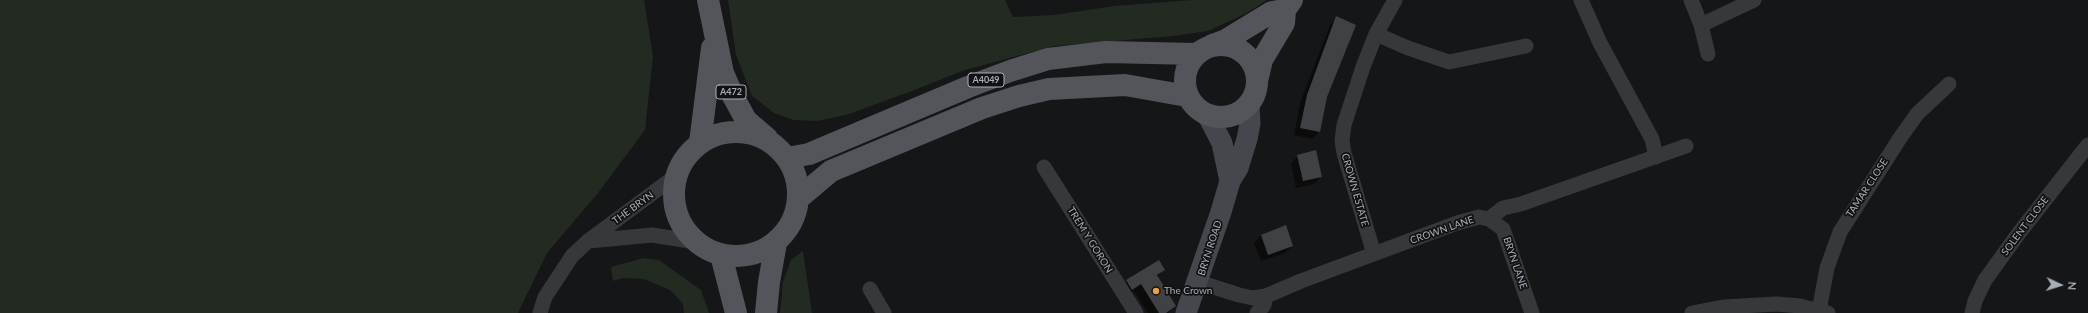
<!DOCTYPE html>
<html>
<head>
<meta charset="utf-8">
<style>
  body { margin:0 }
  #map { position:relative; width:2088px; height:313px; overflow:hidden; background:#151617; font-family:Lato,sans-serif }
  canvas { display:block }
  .north { position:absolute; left:2040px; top:265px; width:40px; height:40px; -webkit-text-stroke:3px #101112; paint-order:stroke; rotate:94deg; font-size:11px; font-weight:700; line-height:16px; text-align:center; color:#a8aeb7 }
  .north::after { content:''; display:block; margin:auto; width:14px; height:18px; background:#a8aeb7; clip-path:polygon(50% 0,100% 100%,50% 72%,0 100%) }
</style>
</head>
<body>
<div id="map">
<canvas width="2088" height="313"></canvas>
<div class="north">N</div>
</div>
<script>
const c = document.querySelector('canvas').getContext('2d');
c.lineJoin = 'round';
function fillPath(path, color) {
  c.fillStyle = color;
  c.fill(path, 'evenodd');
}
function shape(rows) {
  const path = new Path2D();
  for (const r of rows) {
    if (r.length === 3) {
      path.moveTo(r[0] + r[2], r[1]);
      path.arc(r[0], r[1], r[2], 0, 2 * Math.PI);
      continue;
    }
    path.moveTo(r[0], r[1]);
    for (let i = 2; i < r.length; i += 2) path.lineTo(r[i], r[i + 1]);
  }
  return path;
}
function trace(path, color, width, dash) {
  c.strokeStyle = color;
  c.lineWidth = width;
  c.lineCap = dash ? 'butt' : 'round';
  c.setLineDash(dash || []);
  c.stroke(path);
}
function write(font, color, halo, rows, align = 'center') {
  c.font = font + ' Lato,sans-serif';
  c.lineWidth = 3.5;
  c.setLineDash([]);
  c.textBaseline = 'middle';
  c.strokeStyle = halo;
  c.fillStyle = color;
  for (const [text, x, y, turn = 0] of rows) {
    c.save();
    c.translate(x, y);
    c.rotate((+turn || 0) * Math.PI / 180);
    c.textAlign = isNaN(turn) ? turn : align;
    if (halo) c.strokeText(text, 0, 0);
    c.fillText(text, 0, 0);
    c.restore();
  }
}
const green = shape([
  [0,0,644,0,653,56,645,130,598,193,547,253,518,313,0,313],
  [728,0,1005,0,1013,17,1054,15,1114,6,1192,0,1267,0,1247,13,1208,31,1173,36,1054,46,962,71,912,91,846,115,817,121,793,120,774,113,752,96,736,55],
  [803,251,812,313,780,313,783,282,791,260],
  [644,258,659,260,701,290,709,313,684,313,683,304,670,290,644,279,623,278,613,281,611,267]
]);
const shadow = shape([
  [1337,18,1326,97,1319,132,1312,139,1294,135,1300,103,1330,25],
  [1298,156,1321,177,1314,184,1296,188,1291,163],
  [1261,235,1292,246,1285,253,1261,261,1254,243],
  [1159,261,1164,270,1157,277,1174,307,1168,313,1148,313,1134,291,1125,296,1119,288,1127,281]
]);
const building = shape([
  [1336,16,1356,25,1327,97,1320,132,1300,128,1307,95],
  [1316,150,1322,177,1303,181,1297,155],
  [1286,225,1293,246,1268,255,1261,235],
  [1159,260,1165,270,1157,275,1176,306,1166,313,1159,313,1141,284,1132,290,1126,280]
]);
const street = shape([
  [1581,0,1600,43,1652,139,1656,157],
  [1691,0,1701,25],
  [1376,34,1408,48,1449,62,1526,46],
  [1708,54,1701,25,1754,0],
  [1044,167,1136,313],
  [1489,219,1503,229,1532,313],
  [589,241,652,235,696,242],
  [1374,254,1344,153,1342,141,1344,125,1363,67,1376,34,1395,0],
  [1198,282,1239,295,1253,298,1266,296,1301,281,1457,223,1479,217,1489,219,1503,208,1521,204,1686,146],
  [870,289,884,313],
  [1819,311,1827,268,1840,232,1900,138,1917,114,1949,84],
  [540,313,545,297,572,256,588,241,677,175],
  [1257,313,1264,305,1266,296],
  [1692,313,1723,307,1777,304,1800,306,1828,313],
  [1972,313,1975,301,1985,280,2019,233,2088,145]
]);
const secondary = shape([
  [1208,116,1222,143,1230,181],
  [1186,313,1221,212,1230,181,1238,168,1247,139,1250,124,1249,106]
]);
const primary = shape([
  [708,0,723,73,733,96,746,120,767,138],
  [1221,81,36],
  [1212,45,1226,40,1272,12,1285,10],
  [1257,81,1262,60,1284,23,1285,10,1292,0],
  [736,194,62],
  [700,143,712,48],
  [787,158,809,154,968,87,1010,71,1048,59,1106,52,1196,54],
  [799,198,831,171,982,108,1019,96,1049,89,1125,85,1187,96],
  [721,255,736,313],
  [766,313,769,282,776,243]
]);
const markers = [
  [1156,291,4,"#e99f3c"]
];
const shields = [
  [986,80,36],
  [731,92,30]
];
const shieldNames = [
  ["A4049",986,80],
  ["A472",731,92]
];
const streetNames = [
  ["TAMAR CLOSE",1867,188,-57],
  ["CROWN ESTATE",1355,190,74],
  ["THE BRYN",633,208,-36],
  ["SOLENT CLOSE",2025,226,-53],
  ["CROWN LANE",1442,230,-19],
  ["TREM Y GORON",1090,240,58],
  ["BRYN ROAD",1210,248,-72],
  ["BRYN LANE",1515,263,71]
];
const poiNames = [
  ["The Crown",1164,291]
];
fillPath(green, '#222a22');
fillPath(shadow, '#0007');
fillPath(building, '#404144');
trace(street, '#37383c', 15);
trace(secondary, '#45474c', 21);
trace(primary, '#53555b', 22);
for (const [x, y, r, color] of markers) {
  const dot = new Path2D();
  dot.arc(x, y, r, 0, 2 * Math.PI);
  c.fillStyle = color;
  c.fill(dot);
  trace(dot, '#101112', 1.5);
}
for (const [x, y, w] of shields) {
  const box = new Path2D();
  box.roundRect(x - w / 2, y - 7, w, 14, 3);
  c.fillStyle = '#101112';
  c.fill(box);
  trace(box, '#a8aeb7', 1);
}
write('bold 9px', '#a8aeb7', null, shieldNames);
write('10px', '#a8aeb7', '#101112', streetNames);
write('10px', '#a8aeb7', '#101112', poiNames, 'left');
</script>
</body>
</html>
